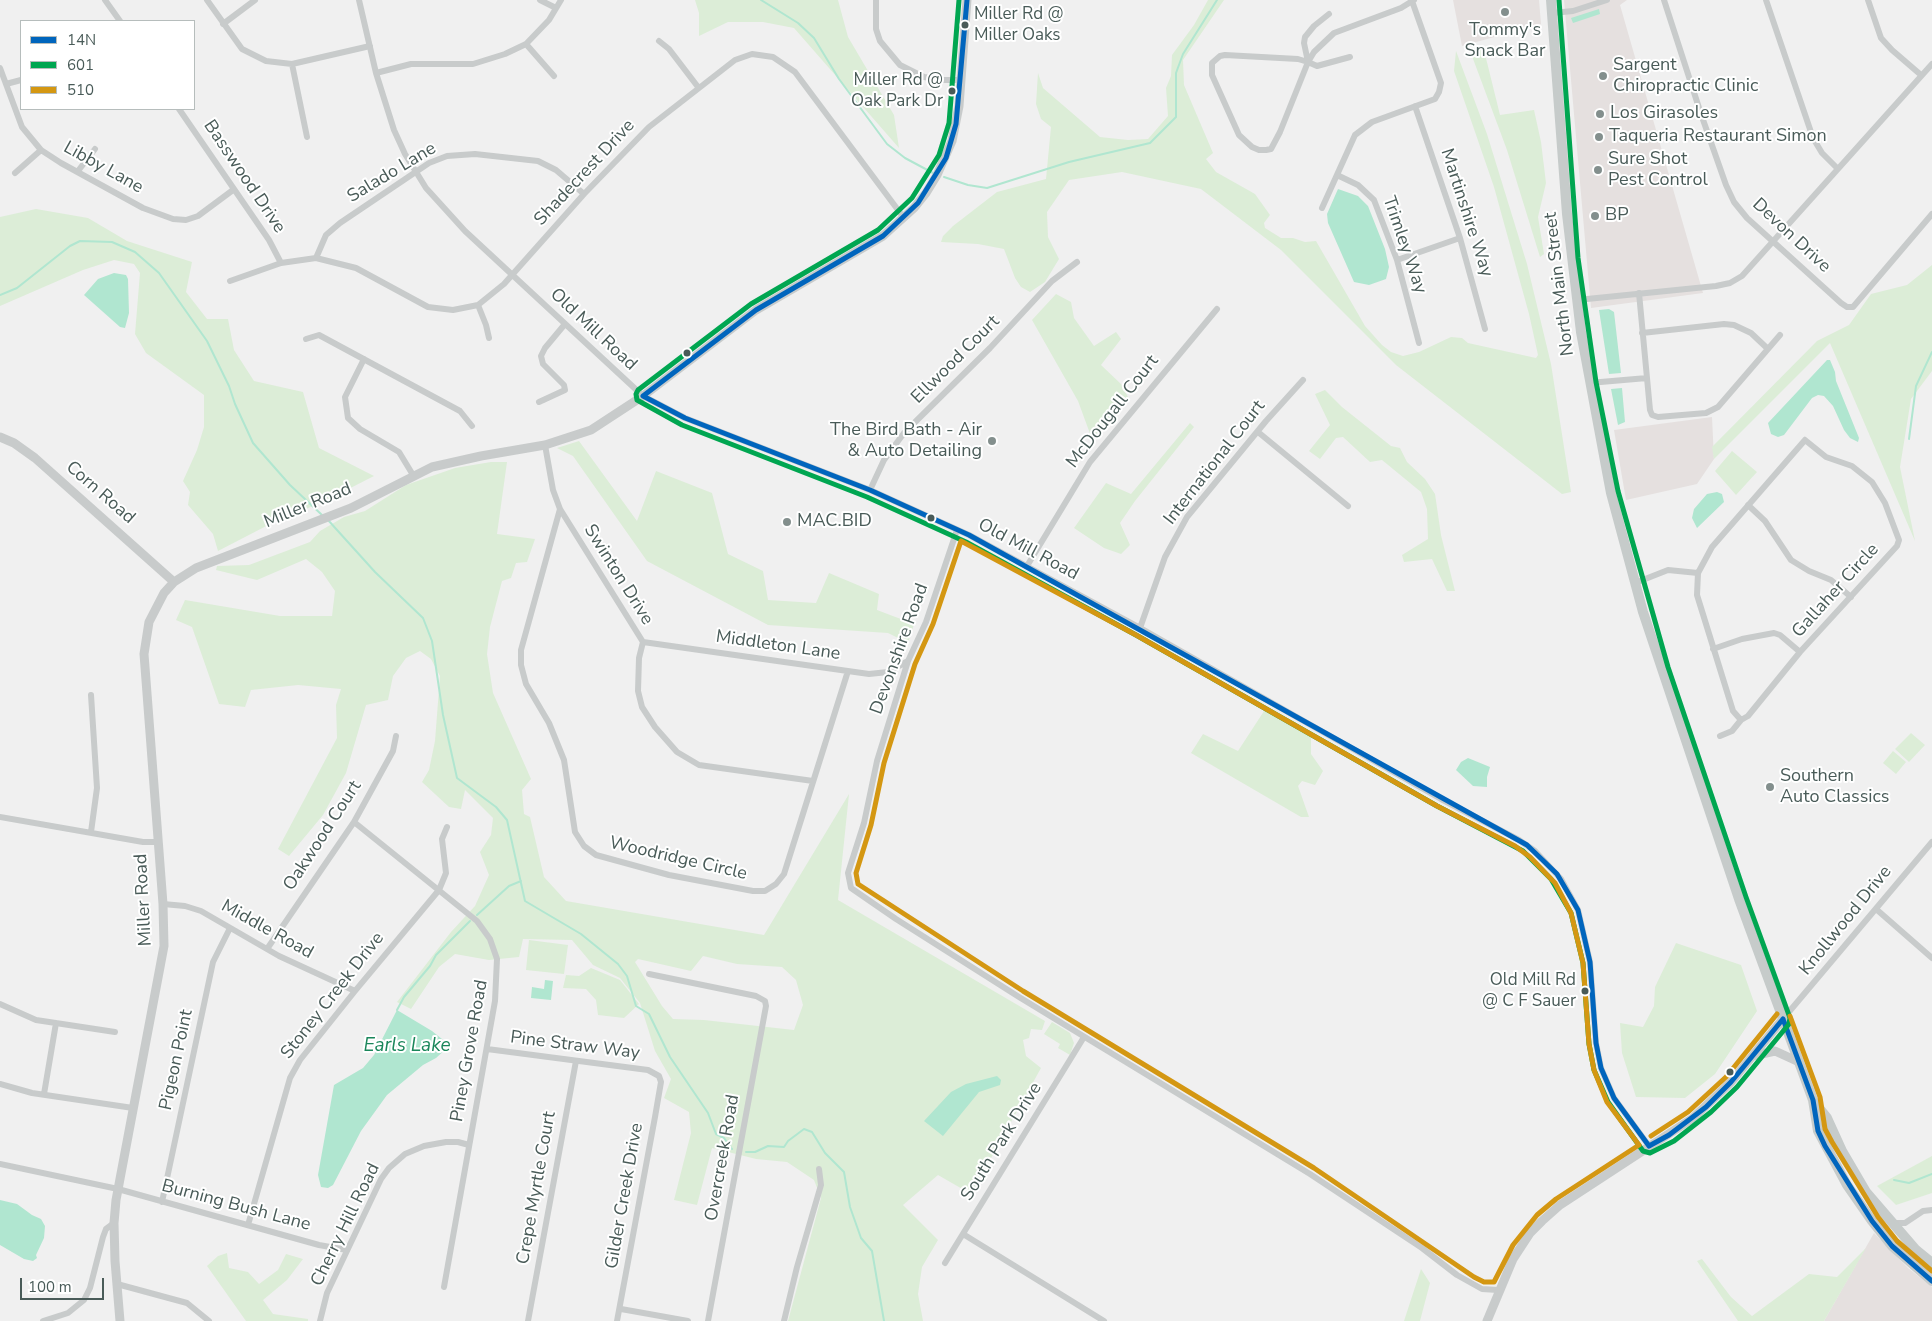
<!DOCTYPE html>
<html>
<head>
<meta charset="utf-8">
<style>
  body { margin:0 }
  #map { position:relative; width:1932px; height:1321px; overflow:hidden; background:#f0f0f0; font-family:"Nunito Sans",sans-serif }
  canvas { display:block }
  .legend { position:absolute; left:20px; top:20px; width:175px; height:90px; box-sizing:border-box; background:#fff; border:1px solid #b6bdbc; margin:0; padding:6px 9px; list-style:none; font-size:15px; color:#495b58 }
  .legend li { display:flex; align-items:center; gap:10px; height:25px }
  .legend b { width:25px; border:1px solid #b6bdbc }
  .scale { position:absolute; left:20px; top:1278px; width:84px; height:22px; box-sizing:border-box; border:2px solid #495b58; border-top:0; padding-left:6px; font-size:15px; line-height:18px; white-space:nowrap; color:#495b58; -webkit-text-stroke:4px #fff; paint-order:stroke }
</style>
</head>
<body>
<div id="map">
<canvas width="1932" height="1321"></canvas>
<ul class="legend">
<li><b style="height:6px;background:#0065bd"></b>14N</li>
<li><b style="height:6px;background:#00a651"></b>601</li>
<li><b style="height:6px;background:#d49712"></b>510</li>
</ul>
<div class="scale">100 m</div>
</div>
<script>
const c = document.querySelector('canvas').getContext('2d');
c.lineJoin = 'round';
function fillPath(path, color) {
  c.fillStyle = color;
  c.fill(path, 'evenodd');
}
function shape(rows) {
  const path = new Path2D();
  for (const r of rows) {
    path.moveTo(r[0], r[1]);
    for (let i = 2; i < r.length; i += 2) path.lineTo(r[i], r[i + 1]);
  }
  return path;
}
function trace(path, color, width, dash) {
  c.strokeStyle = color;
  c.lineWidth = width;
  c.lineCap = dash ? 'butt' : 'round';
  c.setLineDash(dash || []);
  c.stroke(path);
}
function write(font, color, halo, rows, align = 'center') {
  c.font = font + ' "Nunito Sans",sans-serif';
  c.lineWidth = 4;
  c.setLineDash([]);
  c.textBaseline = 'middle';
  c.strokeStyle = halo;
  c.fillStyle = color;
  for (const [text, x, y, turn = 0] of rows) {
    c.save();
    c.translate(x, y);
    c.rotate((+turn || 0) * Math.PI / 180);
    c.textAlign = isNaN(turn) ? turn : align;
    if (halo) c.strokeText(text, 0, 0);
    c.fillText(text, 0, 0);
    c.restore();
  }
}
const commercial = shape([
  [1453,0,1539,0,1541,24,1462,46],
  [1564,0,1627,0,1620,5,1703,293,1591,308],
  [1712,417,1714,459,1697,484,1626,500,1614,430],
  [1874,1233,1908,1268,1932,1287,1932,1321,1824,1321]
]);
const green = shape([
  [695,0,838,0,848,37,894,115,899,148,794,28,763,22,728,22,699,36,699,13],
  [1208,0,1224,0,1183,60,1184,85,1213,153,1206,159,1216,172,1255,194,1270,215,1264,223,1265,228,1281,238,1293,238,1305,242,1316,241,1365,326,1382,345,1391,352,1403,356,1419,352,1451,337,1462,338,1468,343,1536,358,1538,355,1529,314,1494,187,1454,71,1456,51,1487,134,1527,264,1551,364,1571,492,1562,494,1396,365,1281,250,1201,189,1122,172,1069,180,1047,212,1048,237,1059,259,1045,282,1030,292,1021,287,1015,278,1004,249,978,244,941,242,943,236,953,226,997,192,1046,179,1051,127,1041,119,1036,104,1038,73,1043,88,1100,137,1128,140,1148,139,1168,116,1166,88,1171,76,1172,55,1194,25],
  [1483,46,1500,115,1534,110,1541,142,1546,183,1538,217,1544,254,1540,257,1507,150,1469,48],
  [36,209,88,218,127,241,192,262,186,292,207,319,228,319,234,350,254,381,303,392,319,448,374,476,323,502,274,522,218,551,213,534,188,505,190,492,183,481,197,450,204,427,204,395,146,353,135,334,140,273,134,264,114,260,83,270,0,306,0,217],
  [1932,265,1932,371,1911,399,1900,467,1915,541,1830,343,1714,459,1712,447,1817,341,1849,325,1871,294,1907,285],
  [1056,294,1071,302,1074,318,1094,346,1116,332,1121,339,1101,365,1121,384,1129,399,1092,439,1078,401,1032,320],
  [1325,390,1342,407,1391,446,1400,448,1407,462,1425,479,1435,494,1441,535,1455,591,1447,591,1432,559,1404,562,1402,555,1428,539,1427,509,1421,492,1382,460,1370,462,1343,437,1336,438,1320,459,1309,451,1330,425,1315,394],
  [1190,423,1194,427,1135,501,1120,523,1130,545,1121,554,1104,548,1074,528,1106,483,1131,494],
  [579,441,637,521,656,471,712,493,728,554,763,571,768,600,816,603,829,573,879,594,877,610,914,624,908,643,888,633,768,625,647,561,573,456,557,448],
  [1732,451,1757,472,1736,495,1715,471],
  [491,462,507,462,497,534,535,539,527,562,516,563,511,578,502,581,490,627,487,654,493,693,531,779,522,790,524,814,530,817,544,877,566,901,764,935,849,794,838,900,1045,1021,1042,1030,1031,1029,1029,1038,1023,1040,1026,1056,1041,1068,971,1194,938,1175,903,1205,938,1240,922,1267,918,1294,923,1321,788,1321,821,1198,814,1180,787,1162,756,1159,712,1148,697,1205,674,1200,691,1133,689,1112,664,1098,671,1079,655,1051,640,1003,620,978,593,965,572,940,523,939,519,957,489,960,455,954,439,967,411,1009,397,1002,451,932,475,906,489,875,480,852,491,835,493,818,465,790,461,809,449,807,422,782,429,770,435,741,440,676,431,659,420,651,406,658,393,676,388,700,366,705,346,773,323,815,289,856,278,849,337,738,336,705,341,689,298,685,251,690,245,707,219,704,192,627,176,620,185,600,280,616,332,616,335,591,322,572,306,559,257,580,216,570,217,566,249,565,310,542,320,531,344,517,365,511,406,485,455,468],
  [703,956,737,964,782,967,796,980,803,1005,794,1030,704,1020,673,1019,662,1006,635,962,638,959,691,971],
  [1266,708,1311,734,1311,754,1323,771,1315,785,1302,781,1298,786,1309,817,1301,817,1191,753,1203,734,1238,751],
  [1911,733,1925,745,1909,762,1895,749],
  [1893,751,1906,762,1896,774,1883,763],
  [529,940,568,945,564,974,526,970],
  [1676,943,1741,965,1757,1011,1715,1074,1685,1098,1636,1097,1622,1053,1620,1023,1643,1027,1654,1006,1655,987],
  [591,968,620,980,639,1004,624,1018,598,1015,596,1000,586,989,563,988,566,975,579,976],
  [1052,1022,1070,1033,1074,1043,1070,1055,1058,1048,1060,1044,1044,1034],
  [1932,1156,1932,1193,1896,1205,1877,1186],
  [1866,1248,1824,1321,1738,1321,1697,1261,1702,1259,1731,1297,1752,1316,1809,1274,1837,1277],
  [227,1253,229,1268,248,1272,259,1284,278,1270,286,1254,303,1259,287,1280,263,1300,273,1314,308,1319,308,1321,246,1321,207,1266,218,1256],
  [1421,1269,1430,1283,1420,1321,1404,1321]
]);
const water = shape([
  [1599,9,1600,14,1573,23,1571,18],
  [1338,189,1358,196,1368,206,1385,249,1389,267,1386,279,1369,285,1354,282,1328,223,1327,214],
  [114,273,126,275,128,279,129,313,125,328,120,327,84,295,98,279],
  [1609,309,1614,312,1621,373,1609,374,1599,310],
  [1827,360,1830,360,1835,372,1836,381,1859,438,1858,442,1850,438,1844,430,1833,406,1824,396,1818,395,1812,398,1784,435,1778,437,1771,434,1768,423],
  [1622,388,1625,422,1618,425,1611,389],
  [1717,492,1722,494,1724,502,1697,528,1692,518,1694,509,1707,494],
  [1468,758,1490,767,1487,777,1487,787,1473,786,1456,770,1461,762],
  [545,980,553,981,551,1000,531,998,532,987,544,989],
  [397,1010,432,1031,447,1043,447,1048,436,1058,423,1065,387,1095,361,1131,333,1185,328,1188,321,1187,318,1175,334,1085,363,1068,374,1055],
  [997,1076,1001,1080,1000,1085,979,1092,943,1136,924,1121,951,1092,966,1084],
  [0,1200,17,1204,32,1215,41,1219,45,1226,44,1238,36,1255,37,1258,33,1261,24,1259,0,1245]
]);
const stream = shape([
  [761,0,798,23,814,38,839,79,887,144,905,158,933,173],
  [944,177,968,185,987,188,1069,162,1150,143,1176,117,1176,73,1183,54,1217,0],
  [0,295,17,288,70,246,80,241,112,242,135,252,159,273,207,341,229,386,235,404,253,443,290,485,322,515],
  [1909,439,1916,386,1932,352],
  [328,520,375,572,423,618,432,641,443,715,457,778,496,807,507,820,525,901,581,934,618,964,627,976,636,1006,649,1014,670,1057,708,1113,716,1134,724,1138,732,1149],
  [477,915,509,886,521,881],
  [397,1010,404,997,430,966,436,955,470,921],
  [746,1152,755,1152,768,1146,784,1147,788,1141,804,1129,812,1132,825,1153,844,1172,850,1207,861,1238,872,1251,884,1321],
  [1894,1180,1909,1183,1932,1174]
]);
const minor = shape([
  [105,0,120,21],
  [207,0,242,49,266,61,292,64,370,46],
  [359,0,376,73,394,130,405,154,426,188,465,231,643,396,685,418,870,490,969,535,1140,628,1441,799,1519,840,1535,851,1561,879,1578,910,1590,962,1596,1043,1601,1068,1614,1098,1649,1146],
  [540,0,556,8],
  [876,0,876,29,880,41,900,65,924,77,943,80,961,80],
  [1664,0,1701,114,1726,185,1734,202,1747,218,1841,303,1847,307,1853,307,1932,214],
  [1766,0,1813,138,1822,153,1838,169],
  [1868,0,1881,38,1892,50,1921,75],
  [1552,13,1573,11,1607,0],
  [223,24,255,0],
  [659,41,669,49,698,87],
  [526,44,554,76],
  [1350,57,1317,66,1308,62,1298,59,1225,55,1220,56,1212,63,1212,75,1239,135,1252,147,1259,150,1266,150,1271,149,1280,132,1308,62,1314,52,1334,33,1401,8,1414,0],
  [1308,62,1304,43,1305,37,1314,26,1329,14],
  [292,64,307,137],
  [0,68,22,127,41,150,61,163,143,208,173,219,186,220,198,216,233,190],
  [376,73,411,64,473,64,505,54,526,44,549,20,561,0],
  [6,84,21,80],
  [1415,106,1460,238,1485,329],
  [179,109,269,240,281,263],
  [78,171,95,149],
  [15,173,41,150],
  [1337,175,1358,185,1374,200,1397,260,1419,343],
  [1322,208,1355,135,1372,122,1435,99,1439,92,1441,83,1412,1],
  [316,258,326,235,340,223,429,163,447,156,475,154,538,161,556,170,584,194],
  [1397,260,1460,238],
  [230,281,281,263,316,258,356,268,428,307,453,310,478,305,504,284,584,194,649,127,735,60,752,54,773,57,795,72,904,218],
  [1639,293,1650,410,1652,415,1658,417,1706,413,1718,407,1780,335],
  [1577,300,1716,286,1730,283,1742,276,1932,64],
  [478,305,486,325,489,338],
  [1642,333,1724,324,1734,325,1751,333,1768,349],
  [306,339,319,335,460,411,472,426],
  [364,359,345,397,348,418,360,429,399,452,413,475],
  [1589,383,1647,378],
  [539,402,565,390,564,385,543,364,541,356,545,348,565,324],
  [1258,432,1348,506],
  [1805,440,1826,457,1852,466,1872,482,1885,503,1899,540,1897,546,1800,652,1748,716,1741,720,1733,711,1697,595,1698,573,1712,547,1805,440],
  [545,445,553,490,560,509,643,642,639,658,638,691,642,707,655,727,677,752,699,765,813,781],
  [870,490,884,460,904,433,990,348,1052,281,1077,262],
  [1748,505,1765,521,1791,560,1809,571,1831,580,1851,597],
  [560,509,521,650,521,665,526,684,549,723,564,760,575,832,584,846,596,855,669,875,753,891,765,891,776,884,784,874,848,671],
  [957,530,926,622,908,661,877,761,864,823,848,873,851,888,896,919,1019,997,1310,1174,1422,1248,1457,1275,1482,1289,1498,1290],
  [1027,566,1090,462,1217,309],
  [1635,583,1668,570,1698,573],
  [1140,628,1165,557,1187,517,1266,421,1303,380],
  [643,642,869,674,888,672,908,661],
  [1713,649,1742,639,1774,633,1780,635,1800,652],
  [91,695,97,788,91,832],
  [1720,736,1732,731,1741,720],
  [0,817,143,842,157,842],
  [354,822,477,921,490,939,497,959,495,1001,444,1287],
  [163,904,185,906,201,911,279,956,355,991],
  [1876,909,1932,958],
  [267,949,354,822,393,751,396,736],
  [649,974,756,996,765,1001,766,1006,708,1321],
  [0,1004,36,1020,115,1032],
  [1783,1019,1932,842],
  [487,1049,648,1070,659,1076,661,1082,655,1117,617,1321],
  [0,1084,32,1093,133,1108],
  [44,1094,56,1023],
  [0,1164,118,1189,319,1245,347,1250],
  [162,1202,213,962,230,928],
  [1892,1223,1905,1223,1923,1211,1932,1210],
  [248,1225,290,1078,300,1060,355,991,439,890,446,873,442,839,447,827],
  [963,1234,1104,1321],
  [945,1263,1084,1037],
  [117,1284,187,1303,209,1321],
  [621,1309,688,1321],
  [43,1321,68,1313,84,1300,90,1288,103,1237,106,1229,114,1223],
  [320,1321,327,1293,381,1179,389,1168,405,1154,424,1146,446,1142,458,1142,469,1145],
  [528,1321,576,1061],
  [784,1321,797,1267,821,1185,819,1169]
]);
const tertiary = shape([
  [0,437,14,443,35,458,174,582],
  [1753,1056,1775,1051,1799,1062],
  [120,1321,115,1261,114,1223,116,1200,164,946,163,904,144,654,149,622,164,593,174,582,196,568,351,508,432,467,481,456,545,445,591,430,643,396,756,310,883,236,914,208,926,193,937,175,952,141,959,106,967,0],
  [1487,1321,1513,1259,1530,1233,1542,1221,1560,1205,1693,1118,1731,1082,1783,1019]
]);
const primary = shape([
  [1551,0,1567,214,1581,332,1611,493,1643,612,1739,899,1813,1100,1818,1131,1847,1185,1872,1221,1892,1246,1932,1281],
  [1814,1102,1827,1118,1842,1151,1866,1192,1916,1250,1932,1263]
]);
const bus1 = shape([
  [643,396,685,418,870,490,969,535,1527,845,1557,874,1578,910,1590,962,1596,1043,1601,1068,1614,1098,1649,1146],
  [643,396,756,310,883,236,918,203,946,158,956,124,967,0],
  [1783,1019,1813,1100,1818,1131,1825,1146,1872,1221,1892,1246,1932,1281],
  [1649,1146,1669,1135,1706,1107,1731,1082,1783,1019]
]);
const bus2 = shape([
  [959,0,949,123,939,155,912,198,878,230,751,304,638,390,636,394,637,400,682,425,867,497,966,542,1136,635,1437,806,1523,851,1551,879,1571,913,1583,963,1589,1044,1594,1070,1608,1102,1643,1151,1650,1153,1674,1141,1711,1112,1737,1087,1789,1024,1790,1018,1746,897,1668,667,1618,491,1596,382,1578,258,1559,0]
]);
const bus3 = shape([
  [961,541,1136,635,1437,806,1515,846,1530,857,1555,883,1571,913,1583,963,1589,1044,1594,1070,1607,1102,1639,1145,1556,1199,1537,1215,1513,1245,1494,1282,1484,1282,1474,1277,1314,1168,1023,991,858,884,856,873,871,825,884,763,915,664,933,624,961,541],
  [1790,1016,1820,1097,1825,1129,1832,1142,1878,1217,1897,1241,1932,1271],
  [1651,1136,1688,1112,1726,1077,1777,1014]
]);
const markers = [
  [1505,12,5,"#838f8d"],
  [965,25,4.5,"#495b58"],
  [1603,76,5,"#838f8d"],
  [952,91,4.5,"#495b58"],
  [1600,114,5,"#838f8d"],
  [1599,137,5,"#838f8d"],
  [1598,170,5,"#838f8d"],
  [1595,216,5,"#838f8d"],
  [687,353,4.5,"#495b58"],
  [992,441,5,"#838f8d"],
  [931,518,4.5,"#495b58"],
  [787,522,5,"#838f8d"],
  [1770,787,5,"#838f8d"],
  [1585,991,4.5,"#495b58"],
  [1730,1072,4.5,"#495b58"]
];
const busNames = [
  ["Miller Rd @",974,15,"left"],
  ["Miller Oaks",974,36,"left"],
  ["Miller Rd @",943,81],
  ["Oak Park Dr",943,102],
  ["Old Mill Rd",1576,981],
  ["@ C F Sauer",1576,1002]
];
const poiNames = [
  ["Tommy's",1505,31,"center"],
  ["Snack Bar",1505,52,"center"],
  ["Sargent",1613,66],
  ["Chiropractic Clinic",1613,87],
  ["Los Girasoles",1610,114],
  ["Taqueria Restaurant Simon",1609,137],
  ["Sure Shot",1608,160],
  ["Pest Control",1608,181],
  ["BP",1605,216],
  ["The Bird Bath - Air",982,431,"right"],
  ["& Auto Detailing",982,452,"right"],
  ["MAC.BID",797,522],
  ["Southern",1780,777],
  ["Auto Classics",1780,798]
];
const streetNames = [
  ["Libby Lane",103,168,29],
  ["Salado Lane",392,173,-31],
  ["Shadecrest Drive",585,173,-47],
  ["Basswood Drive",244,177,56],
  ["Martinshire Way",1466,213,72],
  ["Devon Drive",1791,236,43],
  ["Trimley Way",1404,245,71],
  ["North Main Street",1560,284,-97],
  ["Old Mill Road",593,330,43],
  ["Ellwood Court",956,360,-45],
  ["McDougall Court",1113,412,-52],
  ["International Court",1215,463,-52],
  ["Corn Road",100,493,41],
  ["Miller Road",308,506,-22],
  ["Old Mill Road",1028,550,28],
  ["Swinton Drive",618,575,58],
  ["Gallaher Circle",1836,591,-48],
  ["Middleton Lane",778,646,8],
  ["Devonshire Road",900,649,-70],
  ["Oakwood Court",323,836,-57],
  ["Woodridge Circle",678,859,13],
  ["Miller Road",144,900,-93],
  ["Knollwood Drive",1846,921,-51],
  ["Middle Road",267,930,29],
  ["Stoney Creek Drive",333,996,-52],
  ["Pine Straw Way",575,1046,7],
  ["Piney Grove Road",470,1051,-80],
  ["Pigeon Point",177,1060,-78],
  ["South Park Drive",1002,1142,-58],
  ["Overcreek Road",723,1158,-80],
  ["Crepe Myrtle Court",537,1188,-80],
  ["Gilder Creek Drive",625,1196,-80],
  ["Burning Bush Lane",236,1206,15],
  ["Cherry Hill Road",346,1225,-64]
];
const waterNames = [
  ["Earls Lake",407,1046]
];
fillPath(commercial, '#e5e0df');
fillPath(green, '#dcedd7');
fillPath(water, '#b0e6d0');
trace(stream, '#b0e6d0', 2);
trace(minor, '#c8cbcb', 6);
trace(tertiary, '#c8cbcb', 9);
trace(primary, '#c6cbca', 10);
trace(bus1, '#0065bd', 5);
trace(bus2, '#00a651', 5);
trace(bus3, '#d49712', 5);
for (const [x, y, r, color] of markers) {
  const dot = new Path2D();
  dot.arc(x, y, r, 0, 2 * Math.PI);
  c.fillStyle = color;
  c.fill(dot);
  trace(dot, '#fff', 2);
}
write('17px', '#495b58', '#fff', busNames, 'right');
write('18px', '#495b58', '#fff', poiNames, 'left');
write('18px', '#495b58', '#fff', streetNames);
write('italic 19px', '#1a865a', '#fff', waterNames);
</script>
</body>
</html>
